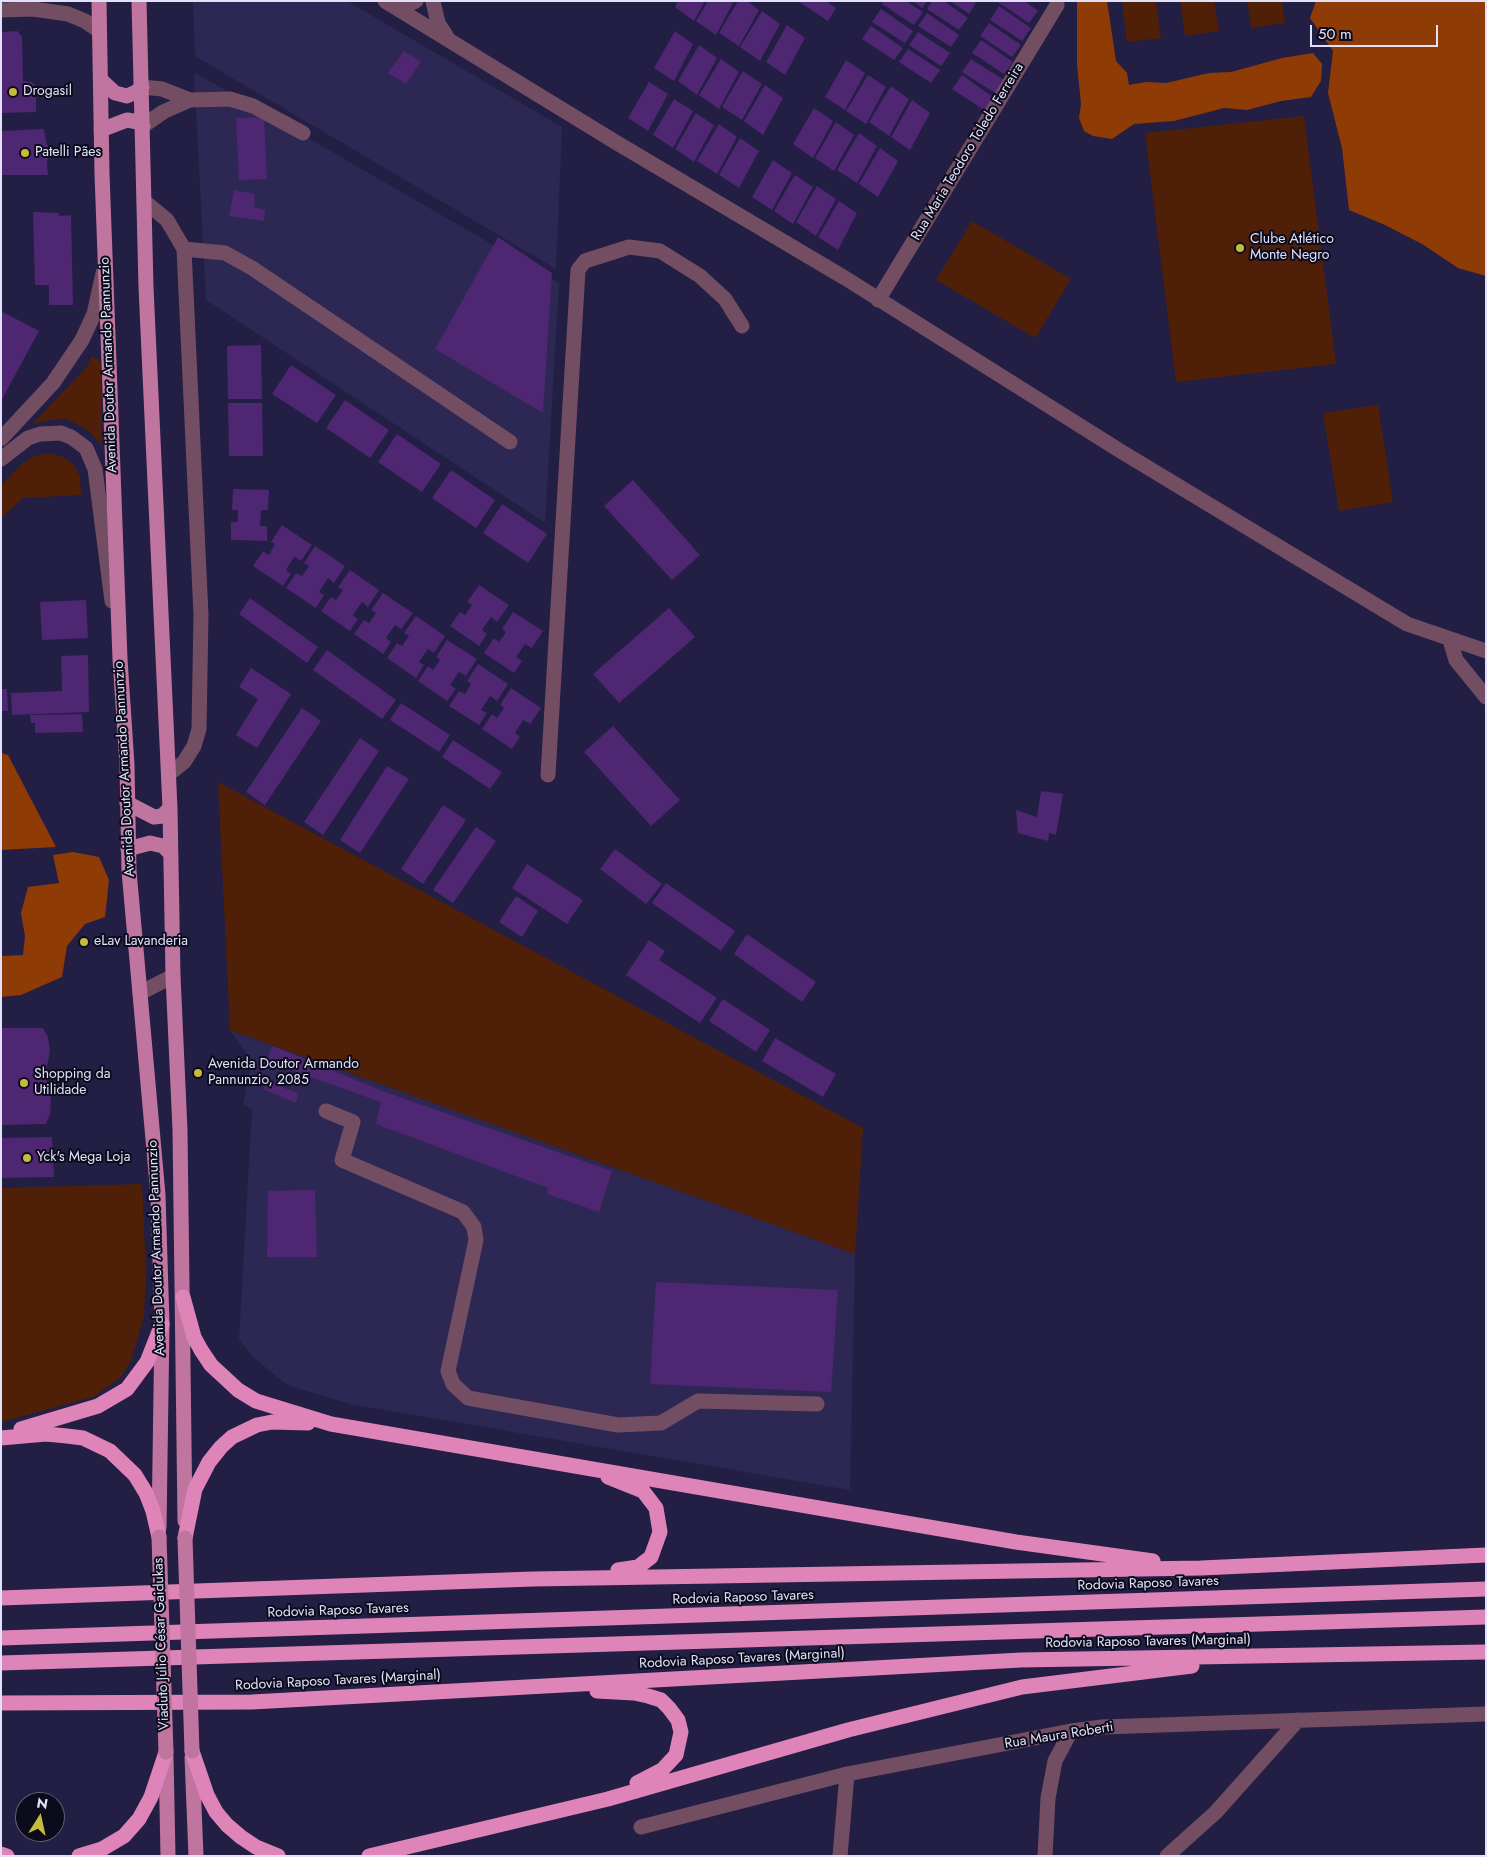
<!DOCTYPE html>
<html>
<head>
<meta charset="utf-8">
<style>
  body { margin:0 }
  #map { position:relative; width:1487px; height:1857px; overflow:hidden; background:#221e44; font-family:Jost,sans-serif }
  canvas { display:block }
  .frame { position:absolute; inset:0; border:2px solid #e1e1fa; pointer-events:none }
  .north { position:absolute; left:15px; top:1792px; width:50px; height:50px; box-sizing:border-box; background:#0c0b1c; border:1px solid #616175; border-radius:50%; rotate:10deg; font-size:14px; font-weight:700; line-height:20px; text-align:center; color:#e1e1fa }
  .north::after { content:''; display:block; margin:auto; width:18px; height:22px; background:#c5bc3d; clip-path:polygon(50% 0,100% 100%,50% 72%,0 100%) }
  .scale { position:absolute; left:1310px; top:25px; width:128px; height:22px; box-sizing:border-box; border:2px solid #e1e1fa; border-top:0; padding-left:6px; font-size:15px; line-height:18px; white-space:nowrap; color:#e1e1fa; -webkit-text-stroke:4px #0c0b1c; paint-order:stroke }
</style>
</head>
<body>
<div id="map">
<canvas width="1487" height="1857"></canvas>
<div class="frame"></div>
<div class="north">N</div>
<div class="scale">50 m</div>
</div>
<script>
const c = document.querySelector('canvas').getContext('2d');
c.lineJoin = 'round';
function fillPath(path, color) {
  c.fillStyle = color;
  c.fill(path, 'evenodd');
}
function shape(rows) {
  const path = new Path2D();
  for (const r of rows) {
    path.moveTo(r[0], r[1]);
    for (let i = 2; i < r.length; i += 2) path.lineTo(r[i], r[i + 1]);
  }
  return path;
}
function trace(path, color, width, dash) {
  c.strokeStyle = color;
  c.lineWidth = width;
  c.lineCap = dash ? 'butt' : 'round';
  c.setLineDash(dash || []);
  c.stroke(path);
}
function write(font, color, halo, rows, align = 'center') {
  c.font = font + ' Jost,sans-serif';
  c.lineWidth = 4;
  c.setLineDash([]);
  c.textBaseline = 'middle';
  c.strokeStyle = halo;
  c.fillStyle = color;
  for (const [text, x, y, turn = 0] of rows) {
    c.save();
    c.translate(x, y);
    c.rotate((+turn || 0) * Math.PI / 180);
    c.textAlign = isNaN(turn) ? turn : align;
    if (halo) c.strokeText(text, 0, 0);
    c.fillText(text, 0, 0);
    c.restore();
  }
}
const built = shape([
  [193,1,347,1,562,127,556,269,195,56],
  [194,72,559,283,545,523,206,300],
  [230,1030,855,1254,850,1490,350,1404,287,1385,252,1356,239,1339,252,1110,243,1104,252,1061]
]);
const green = shape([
  [1122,1,1156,1,1161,38,1127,42],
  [1180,1,1214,1,1219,31,1185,36],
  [1247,1,1282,1,1285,23,1251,28],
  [1304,116,1336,364,1176,382,1145,133],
  [972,221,1071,279,1035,338,936,280],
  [92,356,101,362,102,446,91,433,79,425,66,419,49,420,32,424,86,368],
  [1378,405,1393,502,1339,511,1323,413],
  [48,453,63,457,74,465,80,476,81,495,23,498,1,519,1,485,22,464,34,456],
  [218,782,863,1128,855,1254,230,1030],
  [142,1184,146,1271,144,1316,131,1361,120,1378,93,1397,1,1422,1,1188]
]);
const forest = shape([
  [1077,1,1107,1,1116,61,1127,73,1129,85,1146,82,1166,83,1209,73,1231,72,1282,58,1313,53,1322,64,1321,81,1311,97,1281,101,1247,110,1224,108,1174,121,1134,124,1112,139,1093,136,1084,131,1079,118,1081,104,1077,65],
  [1316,1,1486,1,1486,276,1458,268,1422,244,1385,225,1349,210,1342,148,1328,93,1333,51,1310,18],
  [1,753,8,755,56,847,1,850],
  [73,852,99,857,109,880,105,917,85,924,67,946,62,977,21,995,1,997,1,956,23,955,25,936,21,913,28,887,59,883,53,855]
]);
const building = shape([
  [678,1,705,1,694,21,675,7],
  [708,1,734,1,716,35,696,21],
  [738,1,747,1,759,10,739,46,719,33],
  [798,1,826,1,836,8,828,21],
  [883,1,906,1,923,12,914,25,882,4],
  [913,1,927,1,922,8],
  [932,1,944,1,968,18,959,30,927,9],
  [950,1,977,1,969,14],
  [996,1,1025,1,1038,11,1029,23],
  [999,6,1031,28,1022,41,990,20],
  [881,9,913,31,905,43,872,22],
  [762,11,780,24,760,61,740,47],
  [927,13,959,35,951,47,918,26],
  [989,23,1021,45,1012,57,980,36],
  [787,25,805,38,785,75,766,62],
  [871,26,903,48,894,60,862,39],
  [17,31,22,37,23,81,31,82,36,86,36,112,1,113,1,32],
  [675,31,693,44,674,81,654,68],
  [918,32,950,53,941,66,909,45],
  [981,40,1013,62,1004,74,972,53],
  [699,45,717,58,697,95,678,81],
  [908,49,940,70,931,83,899,62],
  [404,51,421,62,406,84,388,73],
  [721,59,739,72,719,109,699,95],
  [971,59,1004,80,995,93,962,72],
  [846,60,865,73,845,110,825,97],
  [743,71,762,84,742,120,722,107],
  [868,75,886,87,866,124,846,111],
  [962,75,993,97,984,110,952,89],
  [649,82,668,94,648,131,628,118],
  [765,85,783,98,763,135,744,121],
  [891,86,909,99,889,136,869,122],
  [674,99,693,111,673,148,653,135],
  [912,100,930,113,910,150,891,137],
  [814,108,833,121,813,158,793,144],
  [696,113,714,125,694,162,675,149],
  [264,117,267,179,239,180,236,118],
  [836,122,854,135,834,171,815,158],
  [719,124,737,137,717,174,697,161],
  [44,129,46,142,50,150,47,163,48,175,1,175,1,131],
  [859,133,877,146,857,183,837,170],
  [740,138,759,151,739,188,719,175],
  [880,148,898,161,878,197,859,184],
  [773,160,792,173,772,210,752,197],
  [795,175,813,187,793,224,774,211],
  [817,186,836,199,816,236,796,222],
  [234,190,255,194,254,207,265,210,264,221,229,216],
  [839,201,857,213,838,250,818,237],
  [33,212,59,213,59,216,71,215,73,305,49,305,49,285,35,285],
  [498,237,552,273,543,413,435,349],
  [1,311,39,331,1,401],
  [261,345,262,399,228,399,227,346],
  [291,365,336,395,317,423,272,394],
  [345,400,389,430,370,458,326,428],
  [228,403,262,403,263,456,229,456],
  [397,434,441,464,422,492,378,462],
  [451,470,495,500,476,528,432,498],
  [633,480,700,555,672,580,604,506],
  [233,489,269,490,268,510,261,510,260,526,267,526,267,541,231,540,231,522,238,522,238,510,232,510],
  [502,504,547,534,528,563,483,533],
  [282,525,312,545,301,561,294,557,286,570,291,574,283,586,253,566,263,551,269,555,275,544,271,542],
  [315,546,345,566,334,583,328,578,319,592,324,595,316,608,286,588,296,573,302,576,309,566,304,563],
  [350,570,379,590,368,607,362,602,353,615,358,619,350,631,321,611,331,597,336,600,343,590,338,587],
  [479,585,509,605,497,622,491,617,482,630,487,634,479,646,450,626,460,612,465,615,472,605,467,602],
  [383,593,413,613,401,629,395,625,386,638,391,642,383,654,354,634,364,620,369,623,376,613,371,610],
  [250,598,318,647,307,663,239,614],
  [86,600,88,638,42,640,40,602],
  [669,608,695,637,619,703,593,674],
  [513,612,543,631,532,648,525,644,516,657,522,661,514,673,484,653,494,638,499,642,506,632,502,629],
  [416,616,445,636,434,653,428,649,419,662,424,665,416,678,387,658,397,643,402,646,409,636,404,633],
  [447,640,477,659,466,676,459,672,450,685,456,689,447,701,418,681,428,666,433,670,440,660,436,657],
  [327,650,396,700,382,719,313,670],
  [88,655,89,712,12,715,11,693,62,691,61,656],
  [478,664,508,684,497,701,490,696,481,710,487,713,479,725,449,706,459,691,465,694,471,684,467,681],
  [251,668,291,694,257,748,236,735,258,699,239,687],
  [511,688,541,708,530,724,523,720,515,733,520,737,512,749,482,729,492,714,497,718,504,708,500,705],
  [1,689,7,689,8,711,1,711],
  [401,703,450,735,439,752,390,720],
  [302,708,321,721,265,805,246,792],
  [82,714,83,732,35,733,35,723,31,723,30,715],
  [613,726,680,800,651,826,584,752],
  [360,738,379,751,323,835,304,822],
  [453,740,502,772,490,789,442,757],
  [387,766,409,779,360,853,340,840],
  [1041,791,1063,794,1056,835,1049,833,1048,841,1018,833,1016,810,1037,817],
  [443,805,466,820,423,884,401,869],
  [476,827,496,841,453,903,433,890],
  [615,849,662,884,646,904,600,869],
  [527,864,583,900,567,924,512,888],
  [666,883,735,931,721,951,652,903],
  [516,896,538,911,522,937,499,922],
  [747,934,816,982,802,1002,734,954],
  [649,940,665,951,659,960,717,998,700,1023,626,975],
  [723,999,770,1030,756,1052,709,1021],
  [1,1028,43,1028,48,1037,50,1051,45,1076,50,1090,51,1102,50,1114,46,1124,1,1125],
  [775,1038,836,1074,823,1097,762,1061],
  [273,1046,385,1092,612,1171,599,1212,547,1194,548,1188,376,1124,381,1102,266,1061],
  [266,1081,298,1093,296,1103,263,1089],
  [52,1137,54,1177,1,1178,1,1138],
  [315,1190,317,1257,267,1257,268,1191],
  [656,1282,838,1290,831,1392,650,1384]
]);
const minor = shape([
  [385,1,617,143,845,278,1122,452,1407,624,1486,651],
  [433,1,438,23,447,37],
  [391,2,407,5,416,1],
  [1,10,33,9,68,14,85,21,98,30],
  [142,87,162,89,190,100,230,99,253,106,303,133],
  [143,126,163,112,190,100],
  [144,201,167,220,184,249,201,615,199,729,194,746,184,762,169,774],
  [184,249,225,253,252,268,510,442],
  [878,300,1057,5],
  [1,439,53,383,82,340,94,314,103,273],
  [1,459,28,438,40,434,61,433,71,437,86,448,95,469,112,601],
  [1450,640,1456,660,1486,697],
  [548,775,578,270,585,261,629,247,660,251,700,276,725,299,742,326],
  [140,993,173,976],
  [326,1111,353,1122,342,1160,463,1212,474,1227,476,1240,448,1371,453,1384,468,1398,618,1425,661,1423,698,1401,817,1404],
  [641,1827,847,1774,1071,1731,1102,1727,1486,1714],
  [840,1856,847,1774],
  [1045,1856,1048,1798,1055,1761,1071,1731],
  [1167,1856,1216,1812,1298,1720]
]);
const major = shape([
  [99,1,102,174,120,659,127,765,129,871,158,1195,162,1324,159,1528],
  [139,1,146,287,170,808,173,976,180,1130,185,1521],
  [101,80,115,93,127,96,136,92,142,87],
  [101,130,127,120,138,122,143,126],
  [127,803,154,817,162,816,170,808],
  [128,849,150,843,163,846,171,854],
  [166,1756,168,1856],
  [192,1757,196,1856]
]);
const highway = shape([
  [183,1297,194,1337,201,1350,211,1365,238,1390,256,1401,331,1424,1016,1542,1153,1561],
  [21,1429,98,1406,127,1389,147,1362,162,1324],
  [1,1438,46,1434,67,1436,83,1438,110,1451,135,1475,146,1493,153,1511,159,1537],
  [608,1477,643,1491,656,1508,660,1532,651,1557,638,1567,618,1570],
  [185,1538,195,1489,209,1462,221,1447,232,1437,257,1425,272,1422,308,1423],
  [1,1598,533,1579,1201,1568,1486,1555],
  [1,1638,1486,1589],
  [1,1663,1486,1617],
  [597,1691,634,1693,648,1696,661,1700,669,1708,678,1720,681,1732,676,1755,662,1770,637,1783],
  [1,1703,252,1702,1021,1660,1486,1652],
  [192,1751,207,1795,216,1812,227,1825,241,1837,256,1847,278,1856],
  [1,1854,7,1856],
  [79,1856,102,1849,124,1836,139,1819,151,1797,166,1752],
  [369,1856,608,1799,848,1730,1022,1687,1192,1666]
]);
const majorBridge = shape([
  [159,1537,166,1752],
  [185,1538,192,1751]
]);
const markers = [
  [13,92,5,"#c5bc3d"],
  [25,153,5,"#c5bc3d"],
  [1240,248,5,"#c5bc3d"],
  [84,942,5,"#c5bc3d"],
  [198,1073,5,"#c5bc3d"],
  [24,1083,5,"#c5bc3d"],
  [27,1158,5,"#c5bc3d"]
];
const poiNames = [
  ["Drogasil",23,92],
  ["Patelli Pães",35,153],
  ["Clube Atlético",1250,240],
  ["Monte Negro",1250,256],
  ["eLav Lavanderia",94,942],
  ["Avenida Doutor Armando",208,1065],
  ["Pannunzio, 2085",208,1081],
  ["Shopping da",34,1075],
  ["Utilidade",34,1091],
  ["Yck's Mega Loja",37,1158]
];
const streetNames = [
  ["Rua Maria Teodoro Toledo Ferreira",968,152,-59],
  ["Avenida Doutor Armando Pannunzio",109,365,-92],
  ["Avenida Doutor Armando Pannunzio",125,769,-93],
  ["Avenida Doutor Armando Pannunzio",157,1248,-92],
  ["Rodovia Raposo Tavares",1148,1584,-2],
  ["Rodovia Raposo Tavares",743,1598,-2],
  ["Rodovia Raposo Tavares",338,1611,-2],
  ["Rodovia Raposo Tavares (Marginal)",1148,1642,-1],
  ["Viaduto Júlio César Gaidukas",162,1644,-92],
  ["Rodovia Raposo Tavares (Marginal)",742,1659,-3],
  ["Rodovia Raposo Tavares (Marginal)",338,1681,-3],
  ["Rua Maura Roberti",1059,1736,-9]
];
fillPath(built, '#2d2853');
fillPath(green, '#4f2007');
fillPath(forest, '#8f3b06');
fillPath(building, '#4e2672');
trace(minor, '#734e62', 15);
trace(major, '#c075a0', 15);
trace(highway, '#df84b9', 15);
trace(majorBridge, '#c075a0', 15);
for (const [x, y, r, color] of markers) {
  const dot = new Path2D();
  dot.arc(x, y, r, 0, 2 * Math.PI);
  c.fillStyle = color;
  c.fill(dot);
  trace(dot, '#0c0b1c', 2);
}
write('14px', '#e1e1fa', '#0c0b1c', poiNames, 'left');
write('14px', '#e1e1fa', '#0c0b1c', streetNames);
</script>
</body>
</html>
